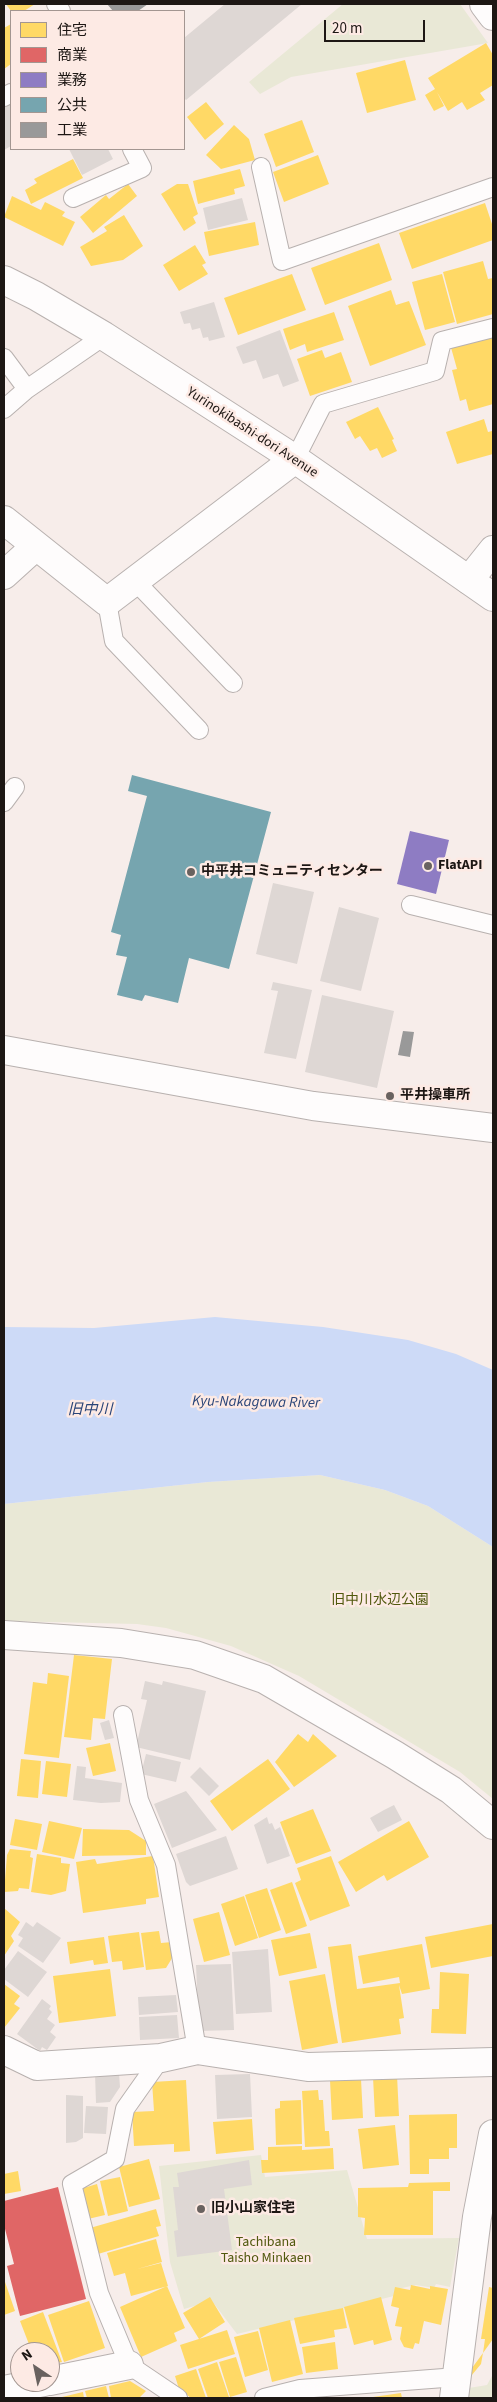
<!DOCTYPE html>
<html>
<head>
<meta charset="utf-8">
<style>
  body { margin:0 }
  #map { position:relative; width:497px; height:2402px; overflow:hidden; background:#f7edea; font-family:"Source Sans 3","Noto Sans JP",sans-serif }
  canvas { display:block }
  .frame { position:absolute; inset:0; border:5px solid #1d1714; pointer-events:none }
  .legend { position:absolute; left:10px; top:10px; width:175px; height:140px; box-sizing:border-box; background:#fdeae4; border:1px solid #a39691; margin:0; padding:6px 9px; list-style:none; font-size:15px; color:#1d1714 }
  .legend li { display:flex; align-items:center; gap:10px; height:25px }
  .legend b { width:25px; border:1px solid #a39691 }
  .north { position:absolute; left:10px; top:2342px; width:50px; height:50px; box-sizing:border-box; background:#fdeae4; border:1px solid #a39691; border-radius:50%; rotate:326deg; font-size:14px; font-weight:700; line-height:20px; text-align:center; color:#1d1714 }
  .north::after { content:''; display:block; margin:auto; width:18px; height:22px; background:#69625f; clip-path:polygon(50% 0,100% 100%,50% 72%,0 100%) }
  .scale { position:absolute; left:324px; top:20px; width:101px; height:22px; box-sizing:border-box; border:2px solid #1d1714; border-top:0; padding-left:6px; font-size:15px; line-height:18px; white-space:nowrap; color:#1d1714; -webkit-text-stroke:4px #fdeae4; paint-order:stroke }
</style>
</head>
<body>
<div id="map">
<canvas width="497" height="2402"></canvas>
<div class="frame"></div>
<ul class="legend">
<li><b style="height:14px;background:#ffd966"></b>住宅</li>
<li><b style="height:14px;background:#e06666"></b>商業</li>
<li><b style="height:14px;background:#8e7cc3"></b>業務</li>
<li><b style="height:14px;background:#76a5af"></b>公共</li>
<li><b style="height:14px;background:#999"></b>工業</li>
</ul>
<div class="north">N</div>
<div class="scale">20 m</div>
</div>
<script>
const c = document.querySelector('canvas').getContext('2d');
c.lineJoin = 'round';
function fillPath(path, color) {
  c.fillStyle = color;
  c.fill(path, 'evenodd');
}
function shape(rows) {
  const path = new Path2D();
  for (const r of rows) {
    path.moveTo(r[0], r[1]);
    for (let i = 2; i < r.length; i += 2) path.lineTo(r[i], r[i + 1]);
  }
  return path;
}
function trace(path, color, width, dash) {
  c.strokeStyle = color;
  c.lineWidth = width;
  c.lineCap = dash ? 'butt' : 'round';
  c.setLineDash(dash || []);
  c.stroke(path);
}
function write(font, color, halo, rows, align = 'center') {
  c.font = font + ' "Source Sans 3","Noto Sans JP",sans-serif';
  c.lineWidth = 5;
  c.setLineDash([]);
  c.textBaseline = 'middle';
  c.strokeStyle = halo;
  c.fillStyle = color;
  for (const [text, x, y, turn = 0] of rows) {
    c.save();
    c.translate(x, y);
    c.rotate((+turn || 0) * Math.PI / 180);
    c.textAlign = isNaN(turn) ? turn : align;
    if (halo) c.strokeText(text, 0, 0);
    c.fillText(text, 0, 0);
    c.restore();
  }
}
const green = shape([
  [343,4,460,4,488,43,291,77,260,94,249,82],
  [320,1475,385,1490,428,1506,493,1547,493,1799,460,1772,299,1676,231,1646,166,1628,137,1624,4,1621,4,1504,208,1482],
  [261,2155,265,2177,347,2170,367,2239,459,2238,450,2287,436,2284,434,2288,416,2285,397,2289,394,2296,237,2334,212,2301,184,2309,170,2262,159,2166],
  [493,2374,493,2398,467,2398,469,2388,487,2385]
]);
const water = shape([
  [215,1317,323,1327,408,1340,456,1354,493,1370,493,1547,428,1506,385,1490,320,1475,208,1482,4,1504,4,1327,94,1328]
]);
const homes = shape([
  [6,4,35,4,24,11,11,11],
  [11,24,11,64,4,69,4,28],
  [486,43,493,55,493,85,480,93,485,100,467,110,462,102,448,111,437,92,444,106,434,111,425,95,435,89,428,78],
  [405,60,416,100,367,113,356,73],
  [206,102,224,124,205,140,187,117],
  [302,120,314,152,276,167,264,134],
  [234,125,249,139,255,160,221,169,206,155],
  [318,155,329,184,284,202,273,172],
  [73,159,83,178,31,204,25,190,37,183,34,179],
  [240,169,245,186,234,189,235,194,198,204,193,181],
  [128,184,137,196,93,233,80,217,106,195,109,199],
  [177,184,188,184,198,214,193,217,196,223,184,231,161,194],
  [12,196,41,210,45,202,65,212,62,216,75,222,63,246,4,217],
  [485,203,493,227,493,240,412,269,399,233],
  [124,215,143,246,123,260,91,266,80,247,107,231,104,227],
  [255,222,259,245,209,256,204,232],
  [379,243,392,280,325,305,311,268],
  [195,245,206,263,202,265,208,274,179,291,163,265],
  [483,261,488,279,493,278,493,314,457,324,443,272],
  [292,274,306,310,238,335,224,298],
  [442,274,455,322,425,330,412,282],
  [391,290,396,305,409,301,426,345,370,366,348,306],
  [334,312,344,340,307,352,305,344,290,350,283,329],
  [493,332,493,404,469,411,466,399,460,401,452,370,457,369,450,344],
  [322,350,325,358,341,352,352,382,310,396,297,359],
  [378,407,394,439,392,440,397,451,382,458,377,448,370,451,360,436,355,439,346,422],
  [484,419,488,432,492,431,493,435,493,454,457,464,446,432],
  [74,1655,112,1659,105,1719,93,1718,91,1740,64,1737],
  [48,1673,69,1676,59,1758,24,1754,33,1682,47,1684],
  [298,1734,308,1742,313,1734,337,1756,294,1787,275,1762],
  [110,1743,116,1771,93,1776,86,1748],
  [21,1759,41,1761,38,1798,17,1796],
  [268,1759,290,1789,232,1831,210,1801],
  [46,1761,71,1764,67,1797,42,1794],
  [313,1809,331,1851,296,1864,280,1822],
  [15,1819,42,1824,37,1850,10,1845],
  [49,1821,82,1828,74,1859,42,1852],
  [409,1821,429,1857,387,1881,384,1875,356,1892,338,1862],
  [83,1829,129,1830,146,1841,146,1855,82,1856],
  [10,1849,31,1851,30,1857,33,1858,29,1889,19,1888,18,1891,4,1892,7,1855],
  [37,1854,61,1858,61,1863,70,1864,66,1891,51,1895,31,1892],
  [153,1856,159,1897,146,1899,146,1904,83,1913,76,1862,95,1859,97,1864],
  [331,1856,350,1906,310,1921,295,1883,301,1880,297,1868],
  [292,1882,307,1926,286,1934,270,1890],
  [267,1888,281,1930,259,1938,245,1895],
  [244,1896,258,1938,235,1946,221,1904],
  [4,1908,20,1922,11,1936,14,1941,4,1956],
  [219,1912,230,1955,204,1962,193,1919],
  [493,1924,493,1956,431,1968,425,1937],
  [159,1931,161,1943,172,1942,174,1955,166,1968,146,1970,141,1933],
  [139,1932,144,1967,123,1970,122,1961,112,1962,108,1936],
  [310,1933,317,1968,279,1976,271,1940],
  [104,1937,108,1963,94,1965,93,1960,70,1964,67,1942],
  [351,1944,357,1989,400,1983,399,1977,363,1984,358,1956,422,1944,430,1989,402,1994,399,1985,404,2018,399,2019,401,2034,342,2043,328,1947],
  [110,1969,116,2016,59,2023,53,1976],
  [440,1972,469,1974,466,2034,431,2033,432,2009,439,2009],
  [325,1974,338,2043,302,2050,289,1981],
  [4,1984,20,1996,14,2004,20,2008,4,2028],
  [397,2075,399,2116,375,2117,373,2077],
  [361,2079,363,2118,332,2120,330,2080],
  [186,2080,190,2151,174,2152,174,2144,134,2146,132,2112,154,2111,152,2082],
  [318,2090,319,2100,323,2100,325,2131,329,2131,330,2146,305,2147,302,2091],
  [301,2100,302,2144,276,2145,275,2109,280,2108,280,2101],
  [457,2114,457,2148,449,2148,449,2159,429,2159,429,2174,410,2174,409,2115],
  [252,2119,254,2150,216,2154,213,2122],
  [395,2125,399,2165,363,2169,358,2129],
  [302,2146,302,2150,333,2148,334,2169,262,2173,261,2160,268,2160,268,2147],
  [149,2159,160,2199,129,2207,119,2167],
  [18,2171,21,2191,4,2194,4,2174],
  [120,2177,128,2211,108,2216,100,2181],
  [450,2182,450,2191,433,2191,433,2235,364,2235,365,2218,358,2217,358,2188,408,2187,409,2183],
  [97,2184,105,2215,88,2219,80,2189],
  [156,2209,161,2226,156,2227,159,2236,98,2254,90,2228],
  [156,2239,162,2262,137,2269,161,2263,168,2286,131,2296,125,2273,114,2276,107,2253],
  [4,2279,15,2311,4,2315],
  [411,2285,430,2289,430,2286,448,2289,441,2325,424,2321,419,2344,415,2343,413,2349,404,2347,400,2339,402,2327,395,2326,399,2308,391,2306,395,2287,410,2290],
  [167,2286,185,2328,174,2333,177,2341,141,2357,120,2307],
  [489,2287,493,2288,493,2339,483,2353,485,2339,481,2339],
  [210,2297,225,2322,199,2339,183,2313],
  [381,2297,392,2340,374,2345,373,2340,354,2345,344,2307],
  [89,2301,105,2348,64,2362,48,2315],
  [343,2308,347,2328,334,2330,335,2337,300,2344,294,2318],
  [43,2312,62,2362,50,2364,50,2352,32,2352,20,2321],
  [290,2320,303,2374,272,2382,259,2328],
  [227,2330,235,2354,188,2369,180,2345],
  [258,2331,268,2370,245,2377,234,2337],
  [335,2342,338,2369,306,2373,302,2347],
  [483,2353,481,2364,453,2398,450,2398],
  [236,2357,247,2392,230,2397,219,2362],
  [217,2362,229,2397,208,2398,198,2369],
  [196,2369,206,2398,191,2398,179,2389,175,2376],
  [130,2381,146,2391,139,2398,111,2398,109,2386],
  [106,2386,109,2398,87,2398,85,2391],
  [83,2392,84,2398,63,2398,62,2397],
  [401,2393,402,2398,373,2398,373,2397]
]);
const shops = shape([
  [58,2187,86,2299,20,2316,7,2266,14,2264,4,2225,4,2201]
]);
const offices = shape([
  [410,831,449,840,436,894,397,884]
]);
const public = shape([
  [132,775,271,812,229,969,189,958,178,1003,145,995,142,1001,117,995,127,957,116,955,121,935,111,932,147,796,128,791]
]);
const industry = shape([
  [107,4,148,4,138,11,113,11],
  [403,1031,414,1032,410,1057,398,1055]
]);
const building = shape([
  [225,4,302,4,186,100,184,98,184,38],
  [11,100,11,146,4,150,4,104],
  [69,149,108,149,113,159,82,175],
  [242,198,248,220,208,230,203,208],
  [214,302,225,337,209,341,208,337,203,338,200,328,192,330,190,323,184,324,180,312],
  [280,330,299,381,283,387,278,374,263,379,256,360,243,364,236,347],
  [273,883,314,892,297,964,256,954],
  [339,907,379,918,361,991,320,981],
  [273,982,312,990,296,1059,264,1053,278,991,271,990],
  [322,995,394,1011,377,1088,305,1072],
  [145,1681,162,1685,163,1681,206,1691,190,1760,136,1747,147,1700,141,1699],
  [109,1720,114,1738,105,1740,100,1723],
  [146,1754,181,1762,176,1782,141,1774],
  [77,1766,86,1767,85,1778,122,1783,120,1802,101,1803,73,1800],
  [200,1767,219,1786,209,1796,190,1777],
  [186,1791,217,1830,172,1848,154,1804],
  [394,1805,402,1820,378,1832,370,1818,384,1810,391,1821,384,1810],
  [267,1817,269,1824,272,1823,275,1830,280,1827,290,1856,267,1864,254,1825],
  [226,1836,238,1869,190,1886,186,1882,176,1854],
  [26,1922,33,1927,37,1922,61,1938,43,1963,18,1946,23,1938,18,1935],
  [268,1949,272,2012,236,2014,232,1952],
  [18,1951,47,1972,28,1997,4,1979,4,1970],
  [231,1964,234,2030,199,2031,196,1965],
  [176,1995,178,2012,139,2015,138,1997],
  [42,1999,51,2006,49,2009,52,2012,47,2019,55,2025,50,2032,56,2037,47,2050,42,2047,40,2051,17,2034],
  [177,2015,179,2038,140,2040,139,2017],
  [119,2073,120,2087,110,2102,96,2103,95,2074],
  [250,2074,252,2117,217,2119,215,2075],
  [66,2095,83,2096,83,2138,76,2142,66,2143],
  [86,2106,108,2107,106,2134,84,2133],
  [249,2160,252,2185,224,2189,232,2250,177,2257,174,2231,178,2230,173,2187,179,2187,177,2173]
]);
const lane = shape([
  [56,4,61,11],
  [4,97,11,93],
  [261,167,282,261,493,187],
  [73,198,142,168,132,149],
  [4,358,27,389],
  [4,409,27,389,104,336],
  [295,459,323,404,435,371,442,341,493,328],
  [135,581,233,683],
  [107,602,114,641,199,730],
  [4,802,15,787],
  [411,905,493,925],
  [123,1715,139,1800,166,1865,197,2050],
  [161,2058,125,2109,115,2159,72,2184,99,2293,129,2365,178,2398],
  [264,2398,300,2389,457,2377]
]);
const street = shape([
  [484,4,493,16],
  [4,520,107,602,295,459],
  [4,575,36,546],
  [469,580,493,550],
  [4,2050,37,2066,161,2058,197,2050,308,2067,493,2062],
  [50,2381,129,2365],
  [4,2390,44,2382]
]);
const secondary = shape([
  [4,280,36,296,104,336,295,459,493,597],
  [4,1050,313,1106,493,1128],
  [4,1635,121,1643,195,1655,264,1679,395,1755,451,1790,493,1825],
  [454,2398,477,2217,493,2134]
]);
const markers = [
  [428,866,5,"#69625f"],
  [191,872,5,"#69625f"],
  [390,1096,5,"#69625f"],
  [201,2209,5,"#69625f"]
];
const streetNames = [
  ["Yurinokibashi-dori Avenue",252,433,33]
];
const poiNames = [
  ["FlatAPI",438,866],
  ["中平井コミュニティセンター",201,872],
  ["平井操車所",400,1096],
  ["旧小山家住宅",211,2209]
];
const parkNames = [
  ["旧中川水辺公園",380,1601],
  ["Tachibana",266,2243],
  ["Taisho Minkaen",266,2259]
];
const waterNames = [
  ["Kyu-Nakagawa River",256,1403,1],
  ["旧中川",90,1411]
];
fillPath(green, '#e9e8d6');
fillPath(water, '#cddaf7');
fillPath(homes, '#ffd966');
fillPath(shops, '#e06666');
fillPath(offices, '#8e7cc3');
fillPath(public, '#76a5af');
fillPath(industry, '#999');
fillPath(building, '#ded7d4');
trace(lane, '#b8b1af', 20);
trace(street, '#b8b1af', 30);
trace(secondary, '#b8b1af', 30);
trace(lane, '#fefcfc', 18);
trace(street, '#fefcfc', 28);
trace(secondary, '#fefcfc', 28);
for (const [x, y, r, color] of markers) {
  const dot = new Path2D();
  dot.arc(x, y, r, 0, 2 * Math.PI);
  c.fillStyle = color;
  c.fill(dot);
  trace(dot, '#fdeae4', 2);
}
write('14px', '#1d1714', '#fdeae4', streetNames);
write('bold 14px', '#1d1714', '#fdeae4', poiNames, 'left');
write('14px', '#51590e', '#fdeae4', parkNames);
write('italic 15px', '#294478', '#fdeae4', waterNames);
</script>
</body>
</html>
